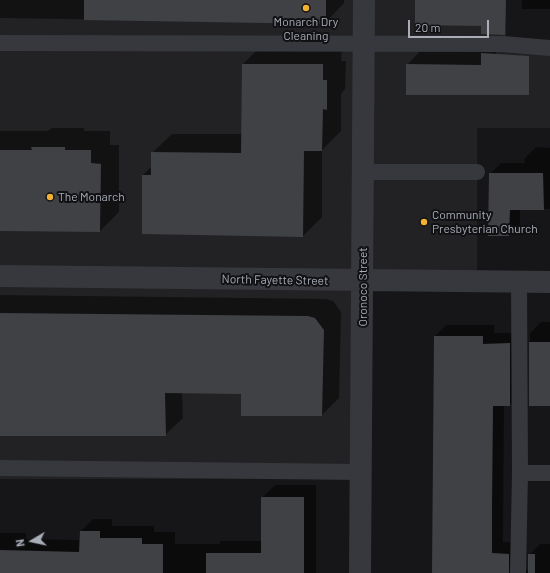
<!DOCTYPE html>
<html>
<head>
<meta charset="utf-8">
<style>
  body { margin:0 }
  #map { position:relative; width:550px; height:573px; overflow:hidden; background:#161618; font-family:Barlow,sans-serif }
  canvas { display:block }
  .north { position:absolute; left:12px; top:521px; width:40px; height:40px; -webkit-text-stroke:3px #111113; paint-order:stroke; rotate:261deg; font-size:11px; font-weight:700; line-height:16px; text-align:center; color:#a8adb8 }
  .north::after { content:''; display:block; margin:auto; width:14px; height:18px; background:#a8adb8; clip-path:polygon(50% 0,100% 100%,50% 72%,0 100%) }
  .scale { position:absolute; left:408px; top:20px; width:81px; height:18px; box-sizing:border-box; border:2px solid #a8adb8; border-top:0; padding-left:5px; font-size:12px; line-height:14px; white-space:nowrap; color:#a8adb8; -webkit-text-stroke:3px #111113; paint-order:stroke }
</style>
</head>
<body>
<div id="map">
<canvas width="550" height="573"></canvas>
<div class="north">N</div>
<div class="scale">20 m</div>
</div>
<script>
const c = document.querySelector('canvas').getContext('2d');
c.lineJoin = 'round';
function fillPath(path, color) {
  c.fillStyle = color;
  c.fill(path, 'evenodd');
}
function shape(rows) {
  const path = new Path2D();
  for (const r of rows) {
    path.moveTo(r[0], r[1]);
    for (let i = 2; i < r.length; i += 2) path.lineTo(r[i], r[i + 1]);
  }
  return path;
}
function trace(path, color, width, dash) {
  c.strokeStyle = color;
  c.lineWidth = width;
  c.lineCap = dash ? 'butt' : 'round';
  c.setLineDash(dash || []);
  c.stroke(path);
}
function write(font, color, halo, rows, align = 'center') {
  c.font = font + ' Barlow,sans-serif';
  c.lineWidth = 4;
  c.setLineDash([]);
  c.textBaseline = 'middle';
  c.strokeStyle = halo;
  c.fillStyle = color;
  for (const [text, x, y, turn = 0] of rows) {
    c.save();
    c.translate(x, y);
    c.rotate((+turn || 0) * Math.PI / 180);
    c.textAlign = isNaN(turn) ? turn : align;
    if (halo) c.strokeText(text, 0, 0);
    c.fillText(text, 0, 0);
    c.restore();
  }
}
const built = shape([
  [0,0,506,0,506,47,550,48,550,128,477,128,477,282,361,281,358,479,0,479]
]);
const shadow = shape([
  [0,0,344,0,344,3,325,23,0,18],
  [522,0,550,0,550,9,522,9],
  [262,45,342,45,341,61,346,61,345,89,341,94,341,131,322,150,322,217,303,236,143,175,152,166,152,153,172,134,243,134,243,64],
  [422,49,496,49,496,78,407,65],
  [52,128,84,128,84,131,110,131,110,145,119,145,119,212,100,231,0,230,0,131,48,131],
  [536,147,550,148,550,209,520,209,520,224,509,235,490,174,501,163,525,163,524,159],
  [0,295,326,299,333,301,341,312,339,398,322,415,242,393,182,393,183,418,165,435,0,434],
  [541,322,550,322,550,405,530,405,530,333],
  [446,325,494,325,494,333,521,333,521,394,510,405,504,405,503,542,520,543,520,566,528,571,529,555,540,544,550,544,550,573,433,573,435,336],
  [275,485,316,485,316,573,0,573,0,533,26,533,26,539,81,540,81,531,93,519,112,519,112,526,154,526,154,532,175,532,175,544,219,544,221,541,262,541,262,498]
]);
const building = shape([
  [84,0,326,0,326,24,84,20],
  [415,0,506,0,505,35,481,34,481,26,415,25],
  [481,53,529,56,529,95,406,95,406,64,481,65],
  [242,64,323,64,323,80,327,80,327,110,323,109,322,151,304,151,303,237,142,234,142,175,151,175,151,152,241,153],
  [31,147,65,147,65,150,91,150,91,163,101,164,100,232,0,231,0,150,32,150],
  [489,173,543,173,544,210,510,210,509,236,488,236],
  [0,313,308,316,315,318,324,330,322,416,241,416,241,394,165,393,166,436,0,436],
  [434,336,483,336,483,344,510,343,510,406,493,406,492,506,492,553,509,554,509,573,432,573],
  [529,342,550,342,550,406,529,406],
  [261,497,304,497,304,573,206,573,206,553,261,553],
  [80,531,100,531,100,538,142,538,142,544,163,544,163,573,0,573,0,550,79,552],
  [528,554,535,554,535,573,528,573]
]);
const service = shape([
  [0,43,503,44,550,48],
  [364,172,477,172],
  [0,468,361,472],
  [520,473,550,473],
  [518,573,520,473,519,282]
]);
const minor = shape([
  [0,276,550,282],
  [360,573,364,0]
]);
const markers = [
  [306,8,4,"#f2b134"],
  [50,197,4,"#f2b134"],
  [424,222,4,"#f2b134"]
];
const poiNames = [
  ["Monarch Dry",306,22,"center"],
  ["Cleaning",306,36,"center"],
  ["The Monarch",58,197],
  ["Community",432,215],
  ["Presbyterian Church",432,229]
];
const streetNames = [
  ["North Fayette Street",275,280,1],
  ["Oronoco Street",363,287,-90]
];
fillPath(built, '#222225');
fillPath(shadow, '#0007');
fillPath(building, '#404145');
trace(service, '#37383d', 16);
trace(minor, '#37383d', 22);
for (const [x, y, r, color] of markers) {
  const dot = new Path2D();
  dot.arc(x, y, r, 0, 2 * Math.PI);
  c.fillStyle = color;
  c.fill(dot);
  trace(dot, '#111113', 1.5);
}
write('12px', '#a8adb8', '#111113', poiNames, 'left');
write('12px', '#a8adb8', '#111113', streetNames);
</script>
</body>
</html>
